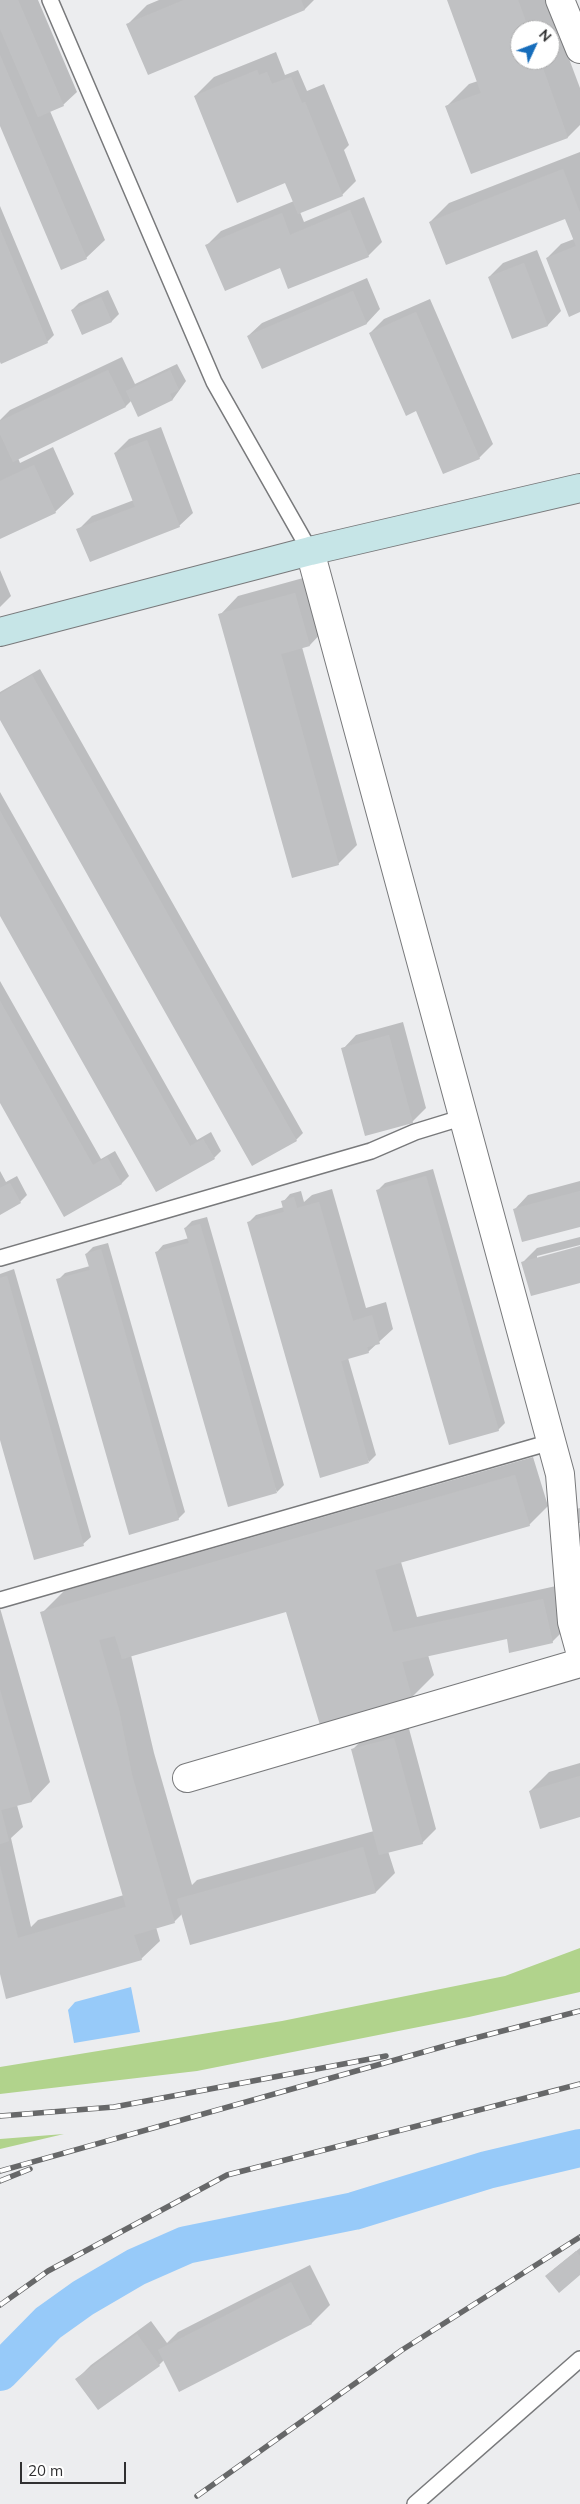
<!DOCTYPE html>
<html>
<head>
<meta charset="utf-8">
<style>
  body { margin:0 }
  #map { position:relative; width:580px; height:2504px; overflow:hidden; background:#ecedef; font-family:Mulish,sans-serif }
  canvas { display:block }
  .north { position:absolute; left:510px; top:20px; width:50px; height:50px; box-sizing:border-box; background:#fff; border:1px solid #acacad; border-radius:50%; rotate:47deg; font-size:14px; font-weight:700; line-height:20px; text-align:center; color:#303031 }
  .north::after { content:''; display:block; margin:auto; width:18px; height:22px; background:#166dbb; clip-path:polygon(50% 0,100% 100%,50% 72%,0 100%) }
  .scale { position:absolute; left:20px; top:2462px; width:106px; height:22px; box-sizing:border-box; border:2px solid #303031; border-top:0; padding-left:6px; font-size:15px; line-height:18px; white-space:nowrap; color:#303031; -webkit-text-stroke:4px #fff; paint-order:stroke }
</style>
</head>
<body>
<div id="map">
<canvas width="580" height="2504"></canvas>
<div class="north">N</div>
<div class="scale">20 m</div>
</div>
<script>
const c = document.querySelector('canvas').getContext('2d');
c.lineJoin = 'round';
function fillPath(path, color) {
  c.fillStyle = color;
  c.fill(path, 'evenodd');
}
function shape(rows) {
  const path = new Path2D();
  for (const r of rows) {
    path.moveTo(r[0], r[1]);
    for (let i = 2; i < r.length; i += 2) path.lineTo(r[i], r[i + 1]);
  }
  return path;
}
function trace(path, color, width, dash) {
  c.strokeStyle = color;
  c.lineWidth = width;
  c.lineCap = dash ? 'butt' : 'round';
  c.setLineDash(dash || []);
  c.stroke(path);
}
const green = shape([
  [580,1948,580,1992,469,2017,197,2071,0,2094,0,2067,282,2021,505,1976],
  [64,2134,0,2149,0,2139]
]);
const water = shape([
  [131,1987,140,2032,74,2043,68,2010,75,2002]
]);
const shadow = shape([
  [0,0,38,0,77,92,63,105,50,111,105,240,86,258,0,123],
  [159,0,314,0,305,9,128,24,147,5],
  [448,0,547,0,580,88,580,125,568,137,471,172,447,106,469,84,478,81],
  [520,30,550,30,550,60,520,60],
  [276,52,285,75,298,70,307,91,324,84,349,145,344,150,356,181,342,195,300,212,304,222,364,197,382,242,368,256,281,267,207,245,221,231,294,201,287,184,195,96,214,77],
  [580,152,580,311,547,258,561,244,574,239,571,215,430,222,449,203],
  [0,206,54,335,47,342,0,359],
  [537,250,561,311,548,325,513,338,489,277,503,263],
  [367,278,380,309,367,323,262,368,248,336,262,323],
  [108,290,119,314,112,321,82,334,72,310,79,303],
  [430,299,493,444,479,458,416,410,370,333,384,319],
  [122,357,135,384,177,364,186,381,173,399,132,400,126,406,18,458,20,463,53,447,74,494,55,512,0,538,0,420,10,410],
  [161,427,193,513,179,526,78,530,92,516,134,500,115,453,129,439],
  [0,570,11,596,0,607],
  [314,575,328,626,310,645,302,647,357,845,338,864,220,615,238,596],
  [40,669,303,1133,296,1140,0,717,0,692],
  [0,792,197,1140,211,1132,221,1151,214,1158,157,1191,0,913],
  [0,981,101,1159,115,1151,129,1176,122,1183,65,1215,0,1101],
  [403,1022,426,1108,412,1122,343,1049,356,1035],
  [433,1169,505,1423,498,1430,378,1190,385,1183],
  [0,1171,6,1182,17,1176,27,1195,20,1202,0,1213],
  [580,1181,580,1225,515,1209,528,1195],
  [332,1189,366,1308,386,1302,393,1329,368,1352,348,1358,376,1455,369,1462,249,1222,256,1215,284,1207,283,1202,290,1194,301,1191,304,1202,312,1195],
  [207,1217,284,1485,277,1492,156,1253,163,1245,189,1238,185,1228,192,1221],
  [580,1237,580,1245,537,1256,537,1259,580,1247,580,1282,523,1262,537,1248],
  [108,1243,185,1512,178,1519,58,1280,65,1273,90,1266,86,1254,93,1247],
  [14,1269,91,1537,83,1544,0,1435,0,1274],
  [533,1457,548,1506,529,1525,401,1562,417,1617,556,1586,566,1628,552,1642,508,1638,428,1655,434,1675,412,1697,287,1610,131,1655,154,1753,192,1885,197,1880,374,1831,353,1749,367,1735,408,1725,436,1829,422,1843,388,1851,395,1873,376,1892,191,1943,182,1914,174,1922,156,1927,160,1941,141,1959,0,1969,0,1608,50,1782,32,1801,17,1805,23,1827,11,1838,31,1927,38,1920,124,1895,42,1613,64,1591],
  [580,1763,580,1816,530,1791,549,1772],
  [580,2248,580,2273,554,2269],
  [310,2265,330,2305,312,2323,164,2360,159,2365,77,2379,91,2365,151,2321,167,2343,178,2332]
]);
const canal = shape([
  [0,2372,48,2323,83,2298,136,2267,186,2245,354,2211,487,2170,580,2148]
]);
const building = shape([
  [0,0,18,0,64,106,38,117,0,29],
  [184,0,301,0,305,10,148,75,126,24],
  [447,0,518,0,529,30,520,30,520,60,540,60,568,138,471,174,445,106,481,93],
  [0,55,87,259,61,270,0,126],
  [257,70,259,75,267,72,272,84,291,77,302,103,305,102,343,196,298,214,285,183,237,203,194,96],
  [563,169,580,213,580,312,569,317,546,258,576,246,565,219,446,265,429,222],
  [350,210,369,257,288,289,280,268,225,291,205,245,282,213,290,235],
  [0,229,48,343,1,364,0,362],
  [524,263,548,326,512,339,488,277],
  [353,291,367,324,262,369,247,336],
  [101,297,112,322,82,335,71,310],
  [416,312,480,459,443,474,416,411,406,416,369,333],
  [108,370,126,407,13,462,0,434,0,421],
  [170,370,179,390,170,394,173,400,138,417,126,391],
  [147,440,180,527,90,562,76,529,135,507,114,453],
  [34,465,56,513,0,539,0,481],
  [295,593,310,646,281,654,339,865,292,878,218,614],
  [32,675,297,1141,252,1166,0,720,0,694],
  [0,811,190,1146,203,1139,215,1159,156,1192,0,916],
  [0,1001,93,1165,107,1157,122,1184,64,1217,0,1103],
  [389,1035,413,1123,365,1136,341,1048],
  [426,1176,499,1431,449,1445,376,1190],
  [10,1183,21,1203,0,1215,0,1188],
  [580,1191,580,1227,522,1242,513,1209],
  [294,1197,297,1208,319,1202,353,1321,372,1315,380,1344,367,1347,369,1353,341,1361,369,1463,320,1478,247,1222,284,1212,281,1201],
  [200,1224,277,1493,228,1507,155,1252,189,1243,184,1228],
  [580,1246,580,1283,531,1296,521,1262],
  [101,1249,179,1520,129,1535,56,1279,90,1270,85,1254],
  [7,1276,84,1546,34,1560,0,1440,0,1278],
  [515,1475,530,1526,375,1570,393,1632,543,1599,553,1643,509,1653,507,1639,402,1662,412,1698,320,1725,286,1612,122,1659,115,1636,99,1640,119,1710,132,1775,175,1923,134,1935,142,1960,6,1999,0,1974,0,1866,18,1938,126,1907,40,1612],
  [580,1508,580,1523,579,1523,576,1509],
  [0,1690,32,1802,1,1810,9,1841,0,1844],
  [394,1738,423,1844,379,1855,351,1749],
  [580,1776,580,1817,540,1829,529,1791],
  [363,1847,376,1893,190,1945,177,1899],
  [576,2251,580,2256,580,2275,559,2293,545,2276],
  [291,2282,312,2324,179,2392,158,2350],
  [137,2334,160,2366,98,2410,75,2379]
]);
const lane = shape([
  [50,0,214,382,310,551],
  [0,1258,371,1151,415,1132,464,1117],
  [0,1600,551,1442],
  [415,2504,580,2359]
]);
const street = shape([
  [560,0,580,49],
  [310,551,560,1474,572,1622,580,1651],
  [187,1778,580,1663]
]);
const secondary = shape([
  [0,632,310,551,580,488]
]);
const rail = shape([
  [0,2116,114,2107,386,2056],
  [0,2171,452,2044,580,2011],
  [0,2181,30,2169],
  [0,2305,48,2271,227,2175,580,2084],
  [197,2496,402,2350,580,2237]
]);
fillPath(green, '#b1d38c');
fillPath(water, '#97caf9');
fillPath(shadow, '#0003');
trace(canal, '#97caf9', 38);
fillPath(building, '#c0c1c3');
trace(lane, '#78797b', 18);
trace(street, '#78797b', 30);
trace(secondary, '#78797b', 30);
trace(lane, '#fff', 15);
trace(street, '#fff', 28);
trace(secondary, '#c6e5e7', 28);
trace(rail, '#676869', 5.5);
trace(rail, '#fff', 4, [11]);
</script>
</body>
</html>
